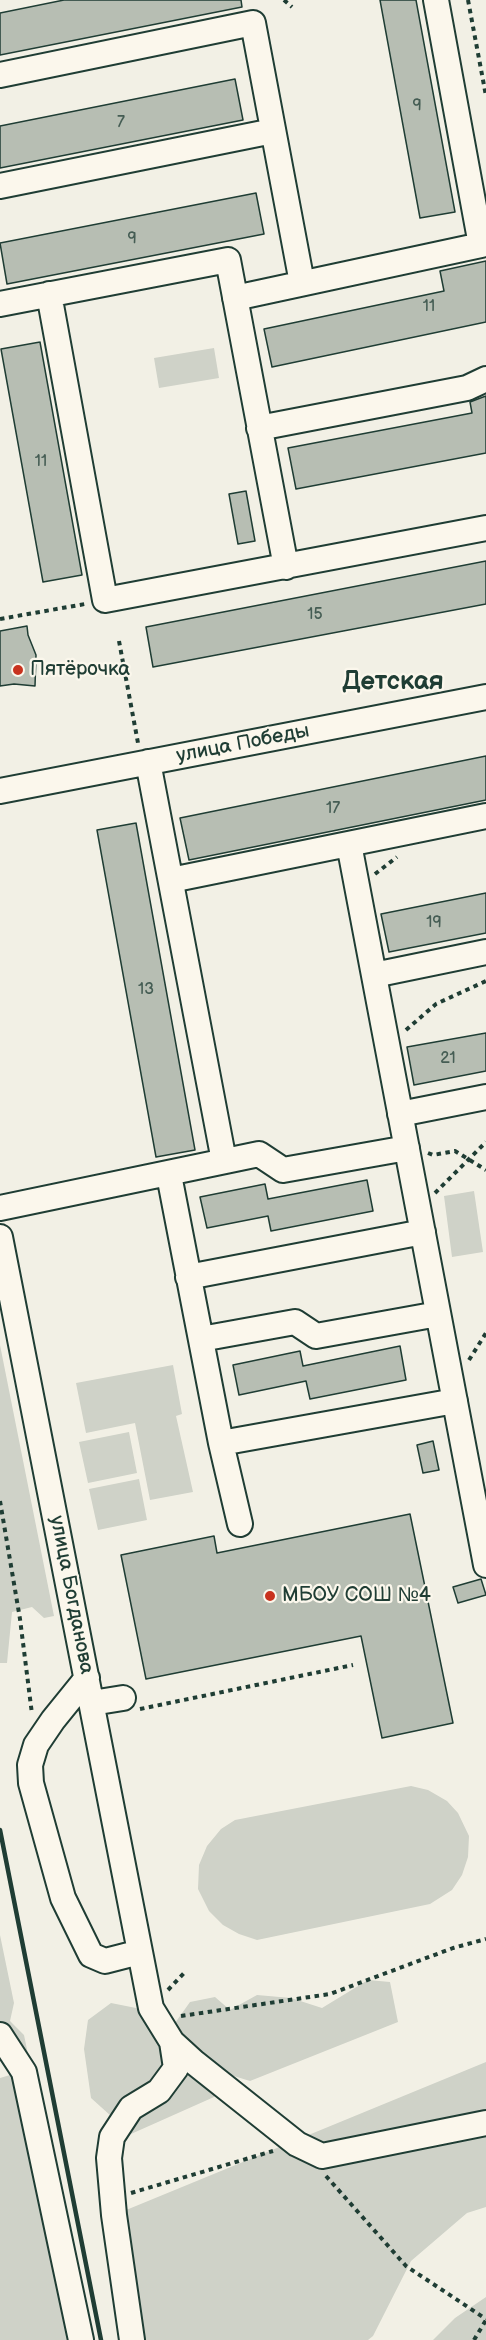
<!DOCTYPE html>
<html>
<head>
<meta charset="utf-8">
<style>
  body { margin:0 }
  canvas { display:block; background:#f2f0e5 }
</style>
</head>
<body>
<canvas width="486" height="2340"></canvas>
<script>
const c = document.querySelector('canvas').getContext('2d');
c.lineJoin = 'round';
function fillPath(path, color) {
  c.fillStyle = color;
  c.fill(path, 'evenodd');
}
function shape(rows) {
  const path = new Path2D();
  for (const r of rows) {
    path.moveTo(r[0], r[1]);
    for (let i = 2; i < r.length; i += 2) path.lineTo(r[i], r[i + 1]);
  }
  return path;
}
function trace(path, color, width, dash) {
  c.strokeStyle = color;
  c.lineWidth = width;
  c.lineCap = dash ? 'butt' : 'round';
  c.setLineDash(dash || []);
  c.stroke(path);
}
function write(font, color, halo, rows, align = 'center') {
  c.font = font + ' "Balsamiq Sans",sans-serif';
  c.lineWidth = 4.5;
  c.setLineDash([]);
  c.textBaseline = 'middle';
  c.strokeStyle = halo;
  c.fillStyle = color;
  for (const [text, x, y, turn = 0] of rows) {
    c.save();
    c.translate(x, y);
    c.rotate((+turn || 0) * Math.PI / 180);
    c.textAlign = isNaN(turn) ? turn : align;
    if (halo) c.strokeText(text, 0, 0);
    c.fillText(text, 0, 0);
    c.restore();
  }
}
const green = shape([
  [214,348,219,378,159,388,154,358],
  [474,1191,483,1252,452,1257,444,1196],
  [0,1345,54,1616,44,1618,32,1607,12,1612,7,1663,0,1663],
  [173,1365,182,1414,176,1416,193,1492,150,1500,135,1423,86,1433,76,1383],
  [129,1432,137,1473,88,1483,79,1442],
  [139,1479,147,1520,98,1530,89,1489],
  [411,1786,428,1790,447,1801,458,1813,469,1836,468,1857,462,1875,452,1890,430,1904,257,1940,239,1934,223,1925,209,1911,198,1889,199,1865,207,1846,221,1829,235,1820],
  [0,1935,14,2003,10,2021,24,2035,30,2064,0,2053],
  [368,1980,390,1982,398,2022,250,2081,224,2073,214,2097,131,2134,91,2098,84,2049,88,2020,111,2003,136,2008,170,2030,190,2002,215,1997,230,2010,257,1995,291,1998,322,2008],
  [486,2062,486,2207,467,2213,411,2261,373,2336,368,2340,132,2340,114,2215],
  [17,2073,72,2340,0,2340,0,2078],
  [486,2297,486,2340,433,2340,455,2318]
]);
const building = shape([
  [64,0,241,0,242,7,0,55,0,13,64,0],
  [380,0,416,0,455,212,420,218,380,0],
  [235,79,243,120,0,168,0,126,235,79],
  [256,193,264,234,7,284,0,243,256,193],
  [486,261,486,322,272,367,264,329,444,291,440,271,486,261],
  [40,342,82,575,43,582,1,349,40,342],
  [486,396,486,453,296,489,288,448,472,413,470,402,486,396],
  [246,491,255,541,238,544,229,494,246,491],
  [486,561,486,604,153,667,146,627,486,561],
  [27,626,28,635,36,655,35,686,14,684,0,686,0,631,27,626],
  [486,756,486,800,189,860,180,818,486,756],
  [136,823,195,1150,156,1157,97,830,136,823],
  [486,893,486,933,389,952,381,914,486,893],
  [486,1033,486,1071,414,1085,407,1047,486,1033],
  [367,1180,373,1211,271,1231,268,1216,207,1228,200,1197,265,1184,268,1199,367,1180],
  [400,1346,406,1380,310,1399,306,1381,239,1395,233,1365,300,1351,303,1366,400,1346],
  [433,1441,439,1470,423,1473,417,1445,433,1441],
  [410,1514,453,1723,382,1738,361,1636,146,1679,121,1555,214,1536,217,1553,410,1514],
  [481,1579,486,1595,458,1603,453,1587,481,1579]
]);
const path = shape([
  [284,0,292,7],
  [468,0,486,96],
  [0,619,85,604],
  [119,641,138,743],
  [375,874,397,857],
  [406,1030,436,1004,486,981],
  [428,1153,433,1155,455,1151,486,1170],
  [435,1193,486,1142],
  [469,1360,486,1333],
  [0,1501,20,1619,32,1714],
  [140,1709,353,1665],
  [168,1990,186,1971],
  [181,2016,330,1994,453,1948,486,1939],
  [326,2176,406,2266,486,2319],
  [131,2193,273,2151],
  [474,2340,486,2320]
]);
const minor = shape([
  [436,0,481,245],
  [0,75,253,23,302,283],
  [0,186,273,131],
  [49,294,105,600,486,528],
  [235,298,486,244],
  [0,304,228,260,286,567],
  [259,428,467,388,486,379],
  [148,762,224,1161],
  [0,791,486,697],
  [349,844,486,1565],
  [171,880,486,816],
  [374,975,486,952],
  [400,1114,486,1097],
  [169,1175,221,1443,455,1401],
  [0,1208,259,1154,283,1170,407,1148],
  [0,1237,151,2008,172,2042,195,2063,297,2144,322,2156,486,2123],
  [188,1277,423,1232],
  [201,1339,295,1322,316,1336,438,1314],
  [221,1443,240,1524],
  [87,1678,53,1720,36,1745,30,1765,31,1783,63,1898,91,1955,105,1961,140,1952],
  [92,1703,123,1698],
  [0,2035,24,2072,81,2340],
  [132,2340,114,2215,109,2158,112,2137,131,2108,159,2091,176,2068,172,2042]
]);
const rail = shape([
  [0,1830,101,2340]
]);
const markers = [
  [18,670,6,"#c8321e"],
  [270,1596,6,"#c8321e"]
];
const numberNames = [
  ["9",417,106],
  ["7",121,123],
  ["9",132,239],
  ["11",429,307],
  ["11",41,462],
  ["15",315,615],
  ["17",333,809],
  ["19",434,923],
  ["13",146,990],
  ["21",448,1059]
];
const poiNames = [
  ["Пятёрочка",30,670],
  ["МБОУ СОШ №4",282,1596]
];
const streetNames = [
  ["улица Победы",243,744,-11],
  ["улица Богданова",71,1595,79]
];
const districtNames = [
  ["Детская",393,682]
];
fillPath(green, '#cfd2c8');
fillPath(building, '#b7beb3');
trace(building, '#1f3d34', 1.5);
trace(minor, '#1f3d34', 28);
trace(path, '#1f3d34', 4, [4.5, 4.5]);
trace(minor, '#fbf7ec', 24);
trace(rail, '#1f3d34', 4.5);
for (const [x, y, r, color] of markers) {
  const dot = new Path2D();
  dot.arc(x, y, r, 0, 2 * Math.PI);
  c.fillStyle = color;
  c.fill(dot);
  trace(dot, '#fbf7ec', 2);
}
write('16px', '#455d54', null, numberNames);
write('20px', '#1f3d34', '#fbf7ec', poiNames, 'left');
write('20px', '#1f3d34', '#fbf7ec', streetNames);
write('bold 26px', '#1f3d34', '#fbf7ec', districtNames);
</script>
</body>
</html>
